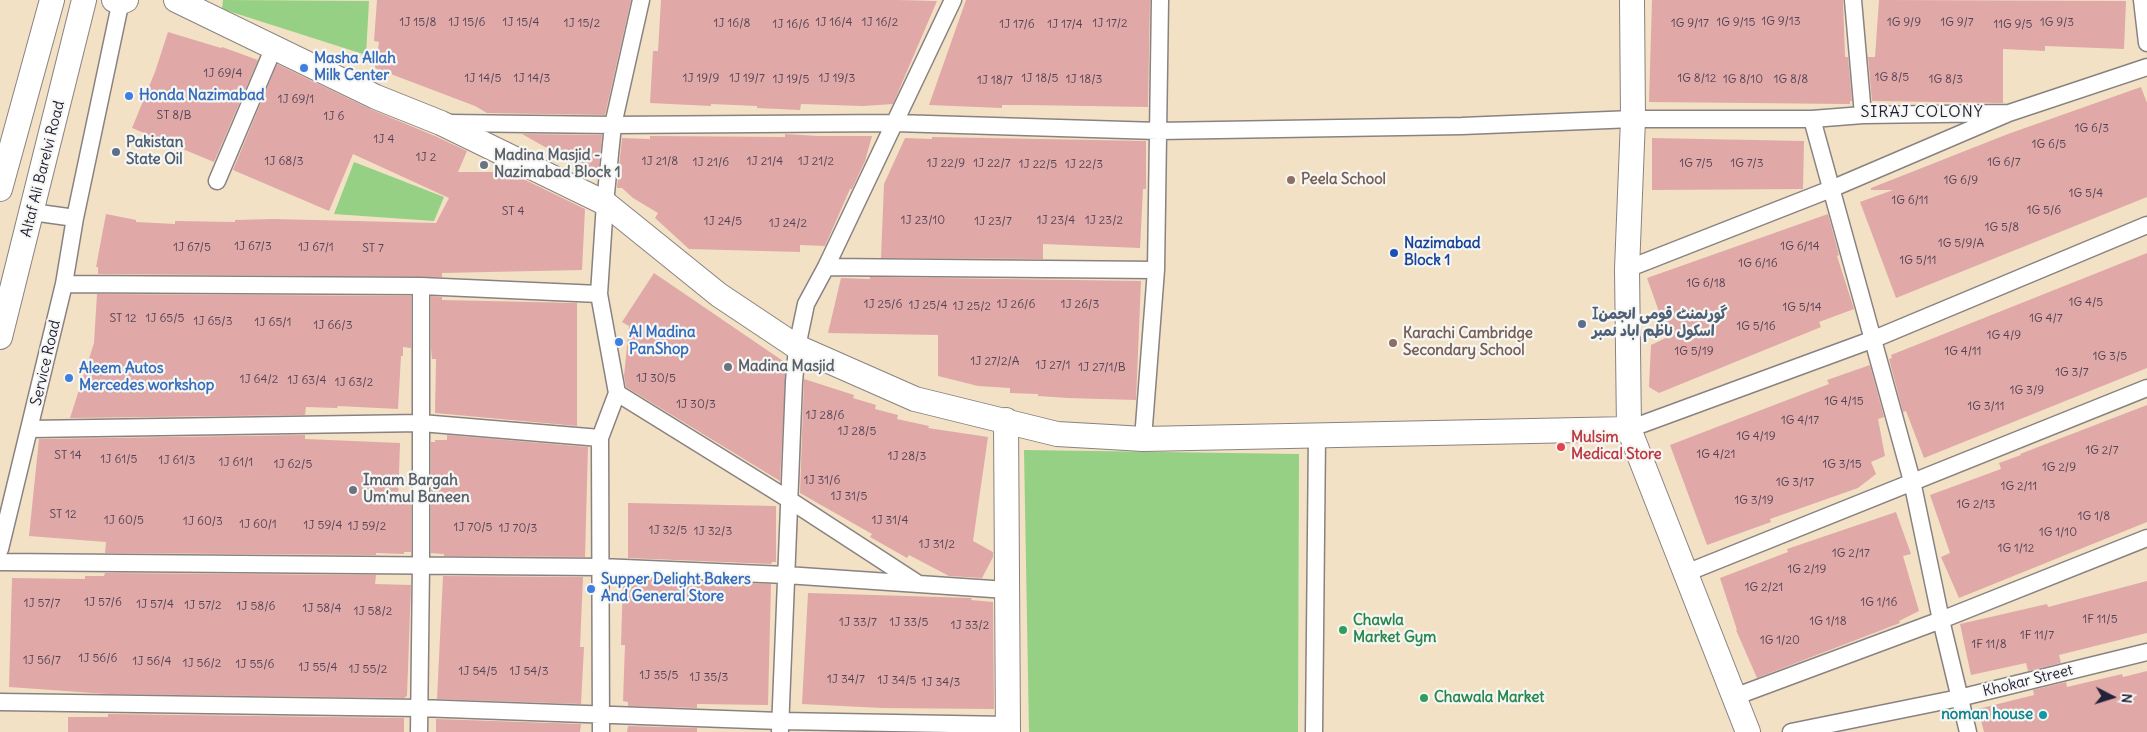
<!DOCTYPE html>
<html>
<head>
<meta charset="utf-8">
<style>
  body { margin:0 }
  #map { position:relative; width:2147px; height:732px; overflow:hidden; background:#f2e1c5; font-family:Delius,sans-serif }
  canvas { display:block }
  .north { position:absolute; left:2087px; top:672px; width:50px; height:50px; -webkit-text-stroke:4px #f6f6f2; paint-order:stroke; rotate:95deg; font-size:14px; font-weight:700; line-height:20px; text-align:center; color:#22223b }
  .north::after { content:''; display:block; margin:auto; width:18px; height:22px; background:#22223b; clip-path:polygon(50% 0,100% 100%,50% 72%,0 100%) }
</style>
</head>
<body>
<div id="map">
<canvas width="2147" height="732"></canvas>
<div class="north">N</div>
</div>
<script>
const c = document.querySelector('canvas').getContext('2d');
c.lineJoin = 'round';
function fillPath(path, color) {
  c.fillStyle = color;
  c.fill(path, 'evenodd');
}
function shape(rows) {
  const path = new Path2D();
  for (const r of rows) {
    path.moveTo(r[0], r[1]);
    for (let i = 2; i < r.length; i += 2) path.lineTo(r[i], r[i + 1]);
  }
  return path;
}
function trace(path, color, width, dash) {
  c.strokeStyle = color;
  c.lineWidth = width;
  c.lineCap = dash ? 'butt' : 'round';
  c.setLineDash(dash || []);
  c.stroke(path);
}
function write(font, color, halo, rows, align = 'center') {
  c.font = font + ' Delius,"Playpen Sans Arabic",sans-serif';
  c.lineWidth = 4.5;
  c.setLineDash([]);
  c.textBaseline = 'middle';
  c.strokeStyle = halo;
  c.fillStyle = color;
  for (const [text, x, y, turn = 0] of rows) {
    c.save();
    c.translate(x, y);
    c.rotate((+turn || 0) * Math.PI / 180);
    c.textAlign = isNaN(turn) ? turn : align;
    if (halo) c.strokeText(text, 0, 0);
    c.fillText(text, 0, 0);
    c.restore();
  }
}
const green = shape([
  [223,0,369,1,366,55,222,9],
  [354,162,444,197,434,221,334,214],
  [1024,450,1299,454,1298,732,1029,732]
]);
const building = shape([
  [377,0,631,0,605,115,487,113,475,106,375,68,379,42,374,41],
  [661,0,897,0,937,1,893,104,863,106,801,104,800,110,757,108,757,106,711,104,711,106,650,103,653,51,658,51],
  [966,0,1150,0,1148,107,1027,105,1002,105,1002,108,929,105],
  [1652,0,1843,0,1845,57,1848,57,1852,101,1850,101,1850,104,1649,102],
  [1879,0,2126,1,2124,49,2045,46,2045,51,2003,49,2003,103,1872,101,1868,57,1875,57],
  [168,32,221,48,222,47,258,60,214,162,132,128,155,72],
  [277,64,370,109,435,136,467,151,458,172,509,172,585,209,582,270,442,273,442,277,98,274,98,267,96,267,106,214,136,220,136,222,175,224,175,221,235,222,235,220,274,219,436,223,449,198,353,154,329,211,233,170],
  [2141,87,2147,103,2147,197,1896,298,1860,202,1893,190,1871,190,1871,188,2008,134],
  [522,134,602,135,598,178,577,165],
  [785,134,817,136,872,136,865,161,852,189,850,189,825,246,800,245,800,252,689,249,655,218,658,213,633,198,622,188,617,188,622,138,650,139,650,136,785,137],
  [932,137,1146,141,1146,189,1143,189,1140,248,1043,244,1043,259,881,258,884,184,905,138,932,139],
  [1652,138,1804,141,1803,189,1652,190],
  [1828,214,1839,255,1837,256,1854,309,1819,322,1821,327,1659,393,1649,387,1651,345,1668,337,1647,278],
  [2147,253,2147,368,1924,458,1906,411,1903,412,1889,359,1892,358,1891,355],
  [654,273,786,363,780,481,626,387,624,376,629,326,622,322],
  [870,277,1141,281,1136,400,1068,398,1038,396,1038,394,1010,393,1010,388,978,386,938,376,938,335,828,333,841,278,870,279],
  [97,294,411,296,411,348,403,347,403,356,401,356,398,409,338,406,337,408,306,407,305,415,70,418,94,343],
  [431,296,442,297,442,300,577,303,577,426,435,413,436,359,432,359,431,348],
  [1870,365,1884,417,1878,419,1885,456,1871,462,1876,474,1858,488,1770,519,1771,522,1707,545,1670,445,1829,384,1827,380],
  [804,379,854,395,853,398,876,405,875,409,898,415,897,419,929,426,928,428,988,437,973,541,993,552,993,557,982,578,949,576,909,555,907,558,870,537,872,534,800,493],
  [2147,405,2147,522,1959,598,1941,557,1950,553,1930,495,2001,469,1999,463,2021,455,2020,454],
  [305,435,305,439,400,443,398,503,411,503,411,552,404,552,404,554,376,553,376,555,105,553,106,542,29,536,39,439],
  [447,435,588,447,585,557,444,556,444,554,431,553,431,442,435,442,435,440,447,440],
  [628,503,776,506,776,562,772,562,771,564,628,558],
  [1896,512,1911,554,1903,556,1919,611,1899,621,1900,623,1757,678,1736,630,1737,630,1720,578,1788,552,1787,549],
  [105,573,376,575,375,584,411,585,407,696,404,698,108,694,9,687,12,578,85,579,85,576,104,576],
  [443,576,583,577,580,647,584,647,581,704,437,699],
  [628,578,771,584,768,705,697,704,697,708,628,706,628,702,623,701,625,645,621,645,623,579],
  [2147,581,2147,633,2059,655,2061,663,2028,671,2026,663,1971,675,1960,624,2047,604,2048,607],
  [808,593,972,598,971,600,993,602,994,709,882,708,802,704],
  [2147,671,2147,732,1984,732,1978,709,2034,695,2033,690,2066,682,2067,687,2122,674,2123,677],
  [108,714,404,718,404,732,68,732,68,717,108,717],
  [436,719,581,724,580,732,436,732],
  [628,726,697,728,697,732,627,732]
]);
const street = shape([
  [1853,0,1863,115],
  [2142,0,2147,43],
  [1812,119,1912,481,1941,620,1968,732],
  [448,123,613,125,895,123,1158,131,1462,126,1633,119,1812,119,1863,115,2009,113],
  [217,181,274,47],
  [32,212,75,218],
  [826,267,1156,270],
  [1627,269,1831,189,2009,113,2147,67],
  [64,284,421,286,599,294],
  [617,393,788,499,917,583],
  [30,429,421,423,600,438],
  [1629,429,1874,339,2147,225],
  [1143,439,1156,270,1160,0],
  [0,549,64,284,75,218,121,0],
  [0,562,601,567,786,575,1007,590],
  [1686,573,2147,388],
  [1734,697,1941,620,2147,538],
  [0,702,419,708,780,721,1008,725],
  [780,730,794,382,797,347,806,304,826,267,953,0],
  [419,732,421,564,421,286],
  [601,732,600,438,617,393,599,294,605,203,613,125,641,0],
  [1314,732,1317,435],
  [1791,732,1959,698,2147,652]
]);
const secondary = shape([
  [114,0,121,2,126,0],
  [176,0,376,97,441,123,605,203,719,295,797,347,915,399,1057,434,1110,437,1143,439,1629,429],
  [1632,0,1633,119,1627,269,1629,429,1748,732],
  [0,189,52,0],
  [0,337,84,0],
  [1006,420,1008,732]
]);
const markers = [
  [304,68,5,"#3f7fe0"],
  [129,96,5,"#3f7fe0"],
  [116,152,5,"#5c6f8a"],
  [484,165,5,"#6b7280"],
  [1291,180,5,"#8d6e63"],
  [1394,253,5,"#1a4fb4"],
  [1582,324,5,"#5c6f8a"],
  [619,342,5,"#3f7fe0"],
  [1393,343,5,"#8d6e63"],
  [728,367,5,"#6b7280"],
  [69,378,5,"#3f7fe0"],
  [1561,447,5,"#e0444e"],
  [353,490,5,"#6b7280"],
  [591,589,5,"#3f7fe0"],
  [1343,630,5,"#2e9e5b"],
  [1424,698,5,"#2e9e5b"],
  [2043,715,5,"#0f9aa8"]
];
const numberNames = [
  ["1G 9/13",1781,22],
  ["1J 15/8",418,23],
  ["1J 15/6",467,23],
  ["1J 15/4",521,23],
  ["1J 16/4",834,23],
  ["1J 16/2",880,23],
  ["1G 9/15",1736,23],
  ["1G 9/9",1904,23],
  ["1G 9/7",1957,23],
  ["1G 9/3",2057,23],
  ["1J 15/2",582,24],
  ["1J 16/8",732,24],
  ["1J 17/2",1110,24],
  ["1G 9/17",1690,24],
  ["1J 16/6",791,25],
  ["1J 17/6",1017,25],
  ["1J 17/4",1065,25],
  ["11G 9/5",2013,25],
  ["1J 69/4",223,74],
  ["1G 8/5",1892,78],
  ["1J 14/5",483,79],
  ["1J 14/3",532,79],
  ["1J 19/9",701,79],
  ["1J 19/7",747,79],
  ["1J 19/3",837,79],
  ["1J 18/5",1040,79],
  ["1G 8/12",1697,79],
  ["1J 19/5",791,80],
  ["1J 18/3",1084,80],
  ["1G 8/10",1743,80],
  ["1G 8/8",1791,80],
  ["1G 8/3",1946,80],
  ["1J 18/7",995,81],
  ["1J 69/1",296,100],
  ["ST 8/B",174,116],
  ["1J 6",334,117],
  ["1G 6/3",2092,129],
  ["1J 4",384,140],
  ["1G 6/5",2049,145],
  ["1J 2",426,158],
  ["1J 68/3",284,162],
  ["1J 21/8",660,162],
  ["1J 21/4",765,162],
  ["1J 21/2",816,162],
  ["1J 21/6",711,163],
  ["1G 6/7",2004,163],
  ["1J 22/9",946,164],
  ["1J 22/7",992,164],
  ["1G 7/5",1696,164],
  ["1G 7/3",1747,164],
  ["1J 22/5",1038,165],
  ["1J 22/3",1084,165],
  ["1G 6/9",1961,181],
  ["1G 5/4",2086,194],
  ["1G 6/11",1910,201],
  ["1G 5/6",2044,211],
  ["ST 4",513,212],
  ["1J 23/10",923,221],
  ["1J 23/4",1056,221],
  ["1J 23/2",1104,221],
  ["1J 24/5",723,222],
  ["1J 23/7",993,222],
  ["1J 24/2",788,224],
  ["1G 5/8",2002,228],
  ["1G 5/9/A",1961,244],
  ["1J 67/3",253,247],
  ["1G 6/14",1800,247],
  ["1J 67/5",192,248],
  ["1J 67/1",316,248],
  ["ST 7",373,249],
  ["1G 5/11",1918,261],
  ["1G 6/16",1758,264],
  ["1G 6/18",1706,284],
  ["1G 4/5",2086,303],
  ["1J 25/6",883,305],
  ["1J 26/6",1016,305],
  ["1J 26/3",1080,305],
  ["1J 25/4",928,306],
  ["1J 25/2",972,307],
  ["1G 5/14",1802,308],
  ["ST 12",123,319],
  ["1J 65/5",165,319],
  ["1G 4/7",2046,319],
  ["1J 65/3",213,322],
  ["1J 65/1",273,323],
  ["1J 66/3",333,326],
  ["1G 5/16",1756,327],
  ["1G 4/9",2004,336],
  ["1G 5/19",1694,352],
  ["1G 4/11",1963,352],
  ["1G 3/5",2110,357],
  ["1J 27/2/A",995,362],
  ["1J 27/1",1053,366],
  ["1J 27/1/B",1102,368],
  ["1G 3/7",2072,373],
  ["1J 30/5",656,379],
  ["1J 64/2",259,380],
  ["1J 63/4",307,381],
  ["1J 63/2",354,383],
  ["1G 3/9",2027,391],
  ["1G 4/15",1844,402],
  ["1J 30/3",696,405],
  ["1G 3/11",1986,407],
  ["1J 28/6",825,416],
  ["1G 4/17",1800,421],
  ["1J 28/5",857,432],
  ["1G 4/19",1756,437],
  ["1G 2/7",2102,451],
  ["1G 4/21",1716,455],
  ["ST 14",68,456],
  ["1J 28/3",907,457],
  ["1J 61/5",119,460],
  ["1J 61/3",177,461],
  ["1J 61/1",236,463],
  ["1J 62/5",293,465],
  ["1G 3/15",1842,465],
  ["1G 2/9",2059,468],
  ["1J 31/6",822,481],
  ["1G 3/17",1795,483],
  ["1G 2/11",2019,487],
  ["1J 31/5",849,497],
  ["1G 3/19",1754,501],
  ["1G 2/13",1976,505],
  ["ST 12",63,515],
  ["1G 1/8",2094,517],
  ["1J 60/5",124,521],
  ["1J 31/4",890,521],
  ["1J 60/3",203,522],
  ["1J 60/1",258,525],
  ["1J 59/4",323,526],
  ["1J 59/2",367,527],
  ["1J 70/5",473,528],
  ["1J 70/3",518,529],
  ["1J 32/5",668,531],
  ["1J 32/3",713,532],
  ["1G 1/10",2058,533],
  ["1J 31/2",937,545],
  ["1G 1/12",2016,549],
  ["1G 2/17",1851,554],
  ["1G 2/19",1807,570],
  ["1G 2/21",1764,588],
  ["1J 57/6",103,603],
  ["1G 1/16",1879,603],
  ["1J 57/7",42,604],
  ["1J 57/4",155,605],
  ["1J 57/2",203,606],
  ["1J 58/6",256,607],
  ["1J 58/4",322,609],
  ["1J 58/2",373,612],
  ["1F 11/5",2100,620],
  ["1G 1/18",1828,622],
  ["1J 33/7",858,623],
  ["1J 33/5",909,623],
  ["1J 33/2",970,626],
  ["1F 11/7",2037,636],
  ["1G 1/20",1780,641],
  ["1F 11/8",1989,645],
  ["1J 56/6",98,659],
  ["1J 56/7",42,661],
  ["1J 56/4",152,662],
  ["1J 56/2",202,664],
  ["1J 55/6",255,665],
  ["1J 55/4",318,668],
  ["1J 55/2",368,670],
  ["1J 54/5",478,672],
  ["1J 54/3",529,672],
  ["1J 35/5",659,676],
  ["1J 35/3",709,678],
  ["1J 34/7",846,680],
  ["1J 34/5",897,681],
  ["1J 34/3",941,683]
];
const shopNames = [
  ["Masha Allah",314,59],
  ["Milk Center",314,76],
  ["Honda Nazimabad",139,96],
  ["Al Madina",629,333],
  ["PanShop",629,350],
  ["Aleem Autos",79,369],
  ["Mercedes workshop",79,386],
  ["Supper Delight Bakers",601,580],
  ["And General Store",601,597]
];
const serviceNames = [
  ["Pakistan",126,143],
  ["State Oil",126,160],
  ["Iگورنمنٹ قومی انجمن",1592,315],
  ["اسکول ناظم اباد نمبر",1592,332]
];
const worshipNames = [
  ["Madina Masjid -",494,156],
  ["Nazimabad Block 1",494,173],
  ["Madina Masjid",738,367],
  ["Imam Bargah",363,481],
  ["Um'mul Baneen",363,498]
];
const streetNames = [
  ["Altaf Ali Barelvi Road",43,169,-76],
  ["Service Road",46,363,-77],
  ["Khokar Street",2028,681,-14]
];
const educationNames = [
  ["Peela School",1301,180],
  ["Karachi Cambridge",1403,334],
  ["Secondary School",1403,351]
];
const transitNames = [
  ["Nazimabad",1404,244],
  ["Block 1",1404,261]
];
const healthNames = [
  ["Mulsim",1571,438],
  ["Medical Store",1571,455]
];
const leisureNames = [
  ["Chawla",1353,621],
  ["Market Gym",1353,638],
  ["Chawala Market",1434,698]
];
const cultureNames = [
  ["noman house",2033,715]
];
const neighbourhoodNames = [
  ["SIRAJ COLONY",1922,112]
];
fillPath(green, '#95d084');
fillPath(building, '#e0a8a7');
trace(street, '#8a8280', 19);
trace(secondary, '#8a8280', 26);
trace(street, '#fff', 16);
trace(secondary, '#fff', 24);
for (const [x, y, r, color] of markers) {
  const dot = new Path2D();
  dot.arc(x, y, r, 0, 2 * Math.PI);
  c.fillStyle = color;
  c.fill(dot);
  trace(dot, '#f6f6f2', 2);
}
write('12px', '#524456', null, numberNames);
write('bold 15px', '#366cbe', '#f6f6f2', shopNames, 'left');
write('bold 15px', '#4e5e75', '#f6f6f2', serviceNames, 'left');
write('bold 15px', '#5b616d', '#f6f6f2', worshipNames, 'left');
write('15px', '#22223b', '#f6f6f2', streetNames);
write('bold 15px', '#785e54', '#f6f6f2', educationNames, 'left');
write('bold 15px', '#164399', '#f6f6f2', transitNames, 'left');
write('bold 15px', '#be3a42', '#f6f6f2', healthNames, 'left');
write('bold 15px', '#27864d', '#f6f6f2', leisureNames, 'left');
write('bold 15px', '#0d838f', '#f6f6f2', cultureNames, 'right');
c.letterSpacing = '1px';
write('16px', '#22223b', '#f6f6f2', neighbourhoodNames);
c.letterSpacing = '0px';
</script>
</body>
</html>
